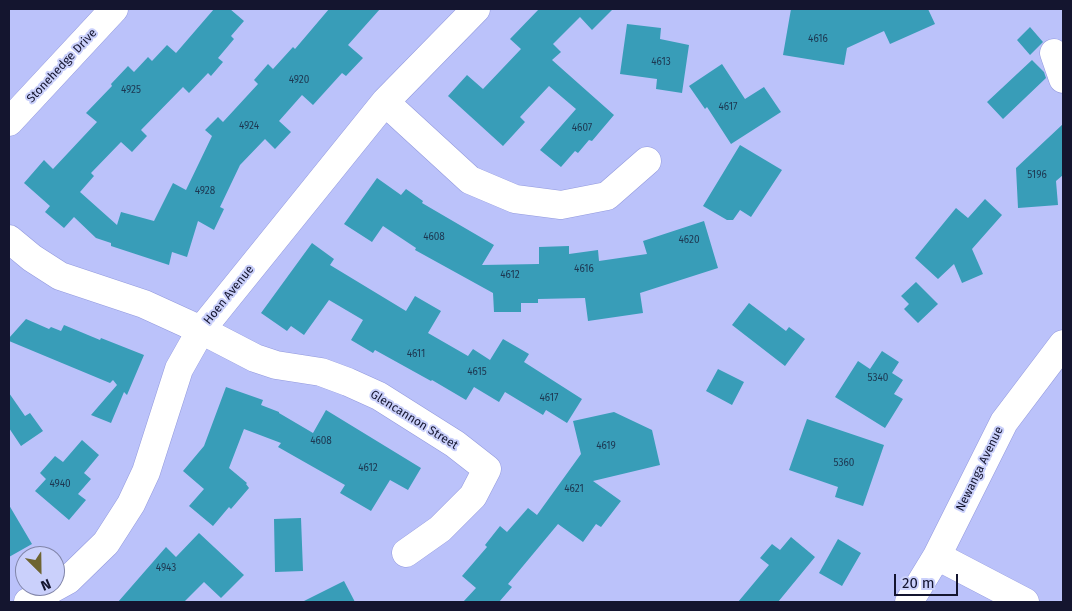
<!DOCTYPE html>
<html>
<head>
<meta charset="utf-8">
<style>
  body { margin:0 }
  #map { position:relative; width:1072px; height:611px; overflow:hidden; background:#bbc2fa; font-family:"Fira Sans",sans-serif }
  canvas { display:block }
  .frame { position:absolute; inset:0; border:10px solid #14152f; pointer-events:none }
  .north { position:absolute; left:15px; top:546px; width:50px; height:50px; box-sizing:border-box; background:#cad0fb; border:1px solid #8185a9; border-radius:50%; rotate:157deg; font-size:14px; font-weight:700; line-height:20px; text-align:center; color:#14152f }
  .north::after { content:''; display:block; margin:auto; width:18px; height:22px; background:#6e6431; clip-path:polygon(50% 0,100% 100%,50% 72%,0 100%) }
  .scale { position:absolute; left:894px; top:574px; width:64px; height:22px; box-sizing:border-box; border:2px solid #14152f; border-top:0; padding-left:6px; font-size:15px; line-height:18px; white-space:nowrap; color:#14152f; -webkit-text-stroke:4px #cad0fb; paint-order:stroke }
</style>
</head>
<body>
<div id="map">
<canvas width="1072" height="611"></canvas>
<div class="frame"></div>
<div class="north">N</div>
<div class="scale">20 m</div>
</div>
<script>
const c = document.querySelector('canvas').getContext('2d');
c.lineJoin = 'round';
function fillPath(path, color) {
  c.fillStyle = color;
  c.fill(path, 'evenodd');
}
function shape(rows) {
  const path = new Path2D();
  for (const r of rows) {
    path.moveTo(r[0], r[1]);
    for (let i = 2; i < r.length; i += 2) path.lineTo(r[i], r[i + 1]);
  }
  return path;
}
function trace(path, color, width, dash) {
  c.strokeStyle = color;
  c.lineWidth = width;
  c.lineCap = dash ? 'butt' : 'round';
  c.setLineDash(dash || []);
  c.stroke(path);
}
function write(font, color, halo, rows, align = 'center') {
  c.font = font + ' "Fira Sans",sans-serif';
  c.lineWidth = 4;
  c.setLineDash([]);
  c.textBaseline = 'middle';
  c.strokeStyle = halo;
  c.fillStyle = color;
  for (const [text, x, y, turn = 0] of rows) {
    c.save();
    c.translate(x, y);
    c.rotate((+turn || 0) * Math.PI / 180);
    c.textAlign = isNaN(turn) ? turn : align;
    if (halo) c.strokeText(text, 0, 0);
    c.fillText(text, 0, 0);
    c.restore();
  }
}
const building = shape([
  [214,9,230,9,244,21,231,36,234,39,218,58,223,62,211,76,208,73,189,93,183,87,141,130,147,136,132,152,121,142,91,173,94,176,80,192,117,225,121,212,154,221,173,183,186,190,212,136,205,130,218,117,223,122,258,84,254,80,268,64,273,69,293,47,295,49,329,9,380,9,348,45,363,58,346,76,342,73,313,105,302,95,279,121,291,132,275,149,265,139,240,165,220,207,224,209,214,230,198,221,187,257,172,252,169,265,111,246,111,243,96,238,74,217,64,228,45,212,50,206,24,183,44,160,53,169,97,122,86,113,112,86,111,84,128,66,134,72,148,57,152,61,167,45,176,53],
  [539,9,613,9,592,30,580,17,553,44,561,52,552,60,614,115,592,141,589,140,578,153,575,151,561,167,540,150,576,109,549,86,520,117,525,122,503,146,448,96,467,75,483,89,521,49,510,39],
  [791,9,928,9,935,24,890,44,884,31,847,48,844,65,783,55],
  [627,24,661,28,660,39,689,45,682,93,656,89,657,79,620,74],
  [1030,27,1043,42,1030,55,1017,40],
  [1032,60,1044,72,1046,78,1003,119,987,102],
  [722,64,745,99,764,87,781,112,731,144,707,107,705,109,689,86],
  [1063,124,1063,175,1056,181,1058,205,1018,208,1016,168],
  [740,145,782,170,751,217,740,210,733,220,727,220,703,206],
  [377,178,401,195,406,189,423,201,422,203,494,245,482,265,539,264,539,247,569,246,569,254,598,250,599,261,647,254,643,241,704,221,718,268,640,293,643,313,588,321,585,298,538,299,538,303,521,303,521,312,494,312,493,293,415,250,416,248,383,226,372,242,344,224],
  [985,199,1002,215,972,249,983,274,962,283,954,264,938,279,915,258,956,208,968,218],
  [312,243,334,259,330,265,406,311,415,296,441,311,428,333,468,356,473,349,490,360,503,339,529,354,524,362,582,399,567,423,546,410,543,415,505,392,499,402,474,387,466,400,432,380,431,381,375,350,373,353,351,340,363,320,329,300,304,335,291,326,287,331,261,313],
  [916,282,938,304,918,323,904,309,909,304,901,296],
  [749,303,786,331,789,327,805,339,785,366,732,325],
  [26,319,49,329,51,327,61,331,64,325,100,340,101,338,144,355,127,395,124,392,111,423,91,415,117,385,113,380,110,383,9,341,9,338],
  [882,351,899,362,892,373,903,380,894,394,903,399,885,428,835,397,858,361,870,369],
  [718,369,744,382,732,405,706,391],
  [226,387,263,400,261,405,279,412,279,413,313,433,326,410,421,468,408,490,390,480,371,511,340,493,345,485,278,447,281,443,244,429,229,468,247,483,246,484,249,488,231,509,229,507,213,526,189,506,204,489,183,471,204,446],
  [9,393,25,416,30,413,43,431,21,446,9,428],
  [614,412,652,430,660,465,593,481,621,501,601,527,596,524,583,542,558,524,508,584,512,587,499,602,463,602,476,588,462,576,487,547,485,545,500,526,507,532,528,508,537,515,581,454,573,421],
  [807,419,884,445,863,506,835,497,838,487,789,470],
  [82,440,99,455,84,473,91,479,78,494,86,500,69,520,35,491,46,479,40,473,55,456,63,462],
  [9,505,32,544,9,557],
  [301,518,303,571,275,572,274,519],
  [199,533,244,575,221,598,204,582,184,602,118,602,166,547,176,557],
  [791,537,815,557,778,602,738,602,769,565,760,558,772,544,780,550],
  [838,539,861,553,842,586,819,573],
  [344,581,355,602,302,602]
]);
const minor = shape([
  [1054,53,1063,79],
  [385,102,470,180,515,199,561,205,607,196,647,161],
  [9,122,114,9],
  [9,239,32,258,60,276,144,304,201,330,255,358,276,365,321,372,348,382,379,396,455,444,487,469,473,496,440,529,406,553],
  [937,556,1025,602],
  [28,602,68,580,106,543,131,504,146,472,179,369,201,330,385,102,476,9],
  [909,602,937,556,1004,422,1063,344]
]);
const numberNames = [
  ["4616",818,39],
  ["4613",661,62],
  ["4920",299,80],
  ["4925",131,90],
  ["4617",728,107],
  ["4924",249,126],
  ["4607",582,128],
  ["5196",1037,175],
  ["4928",205,191],
  ["4608",434,237],
  ["4620",689,240],
  ["4616",584,269],
  ["4612",510,275],
  ["4611",416,354],
  ["4615",477,372],
  ["5340",878,378],
  ["4617",549,398],
  ["4608",321,441],
  ["4619",606,446],
  ["5360",844,463],
  ["4612",368,468],
  ["4940",60,484],
  ["4621",574,489],
  ["4943",166,568]
];
const streetNames = [
  ["Stonehedge Drive",62,66,-47],
  ["Hoen Avenue",229,295,-51],
  ["Glencannon Street",414,420,32],
  ["Newanga Avenue",980,469,-64]
];
fillPath(building, '#389db8');
trace(minor, '#9299dd', 29);
trace(minor, '#fff', 28);
write('10px', '#1d3751', null, numberNames);
write('12px', '#14152f', '#cad0fb', streetNames);
</script>
</body>
</html>
